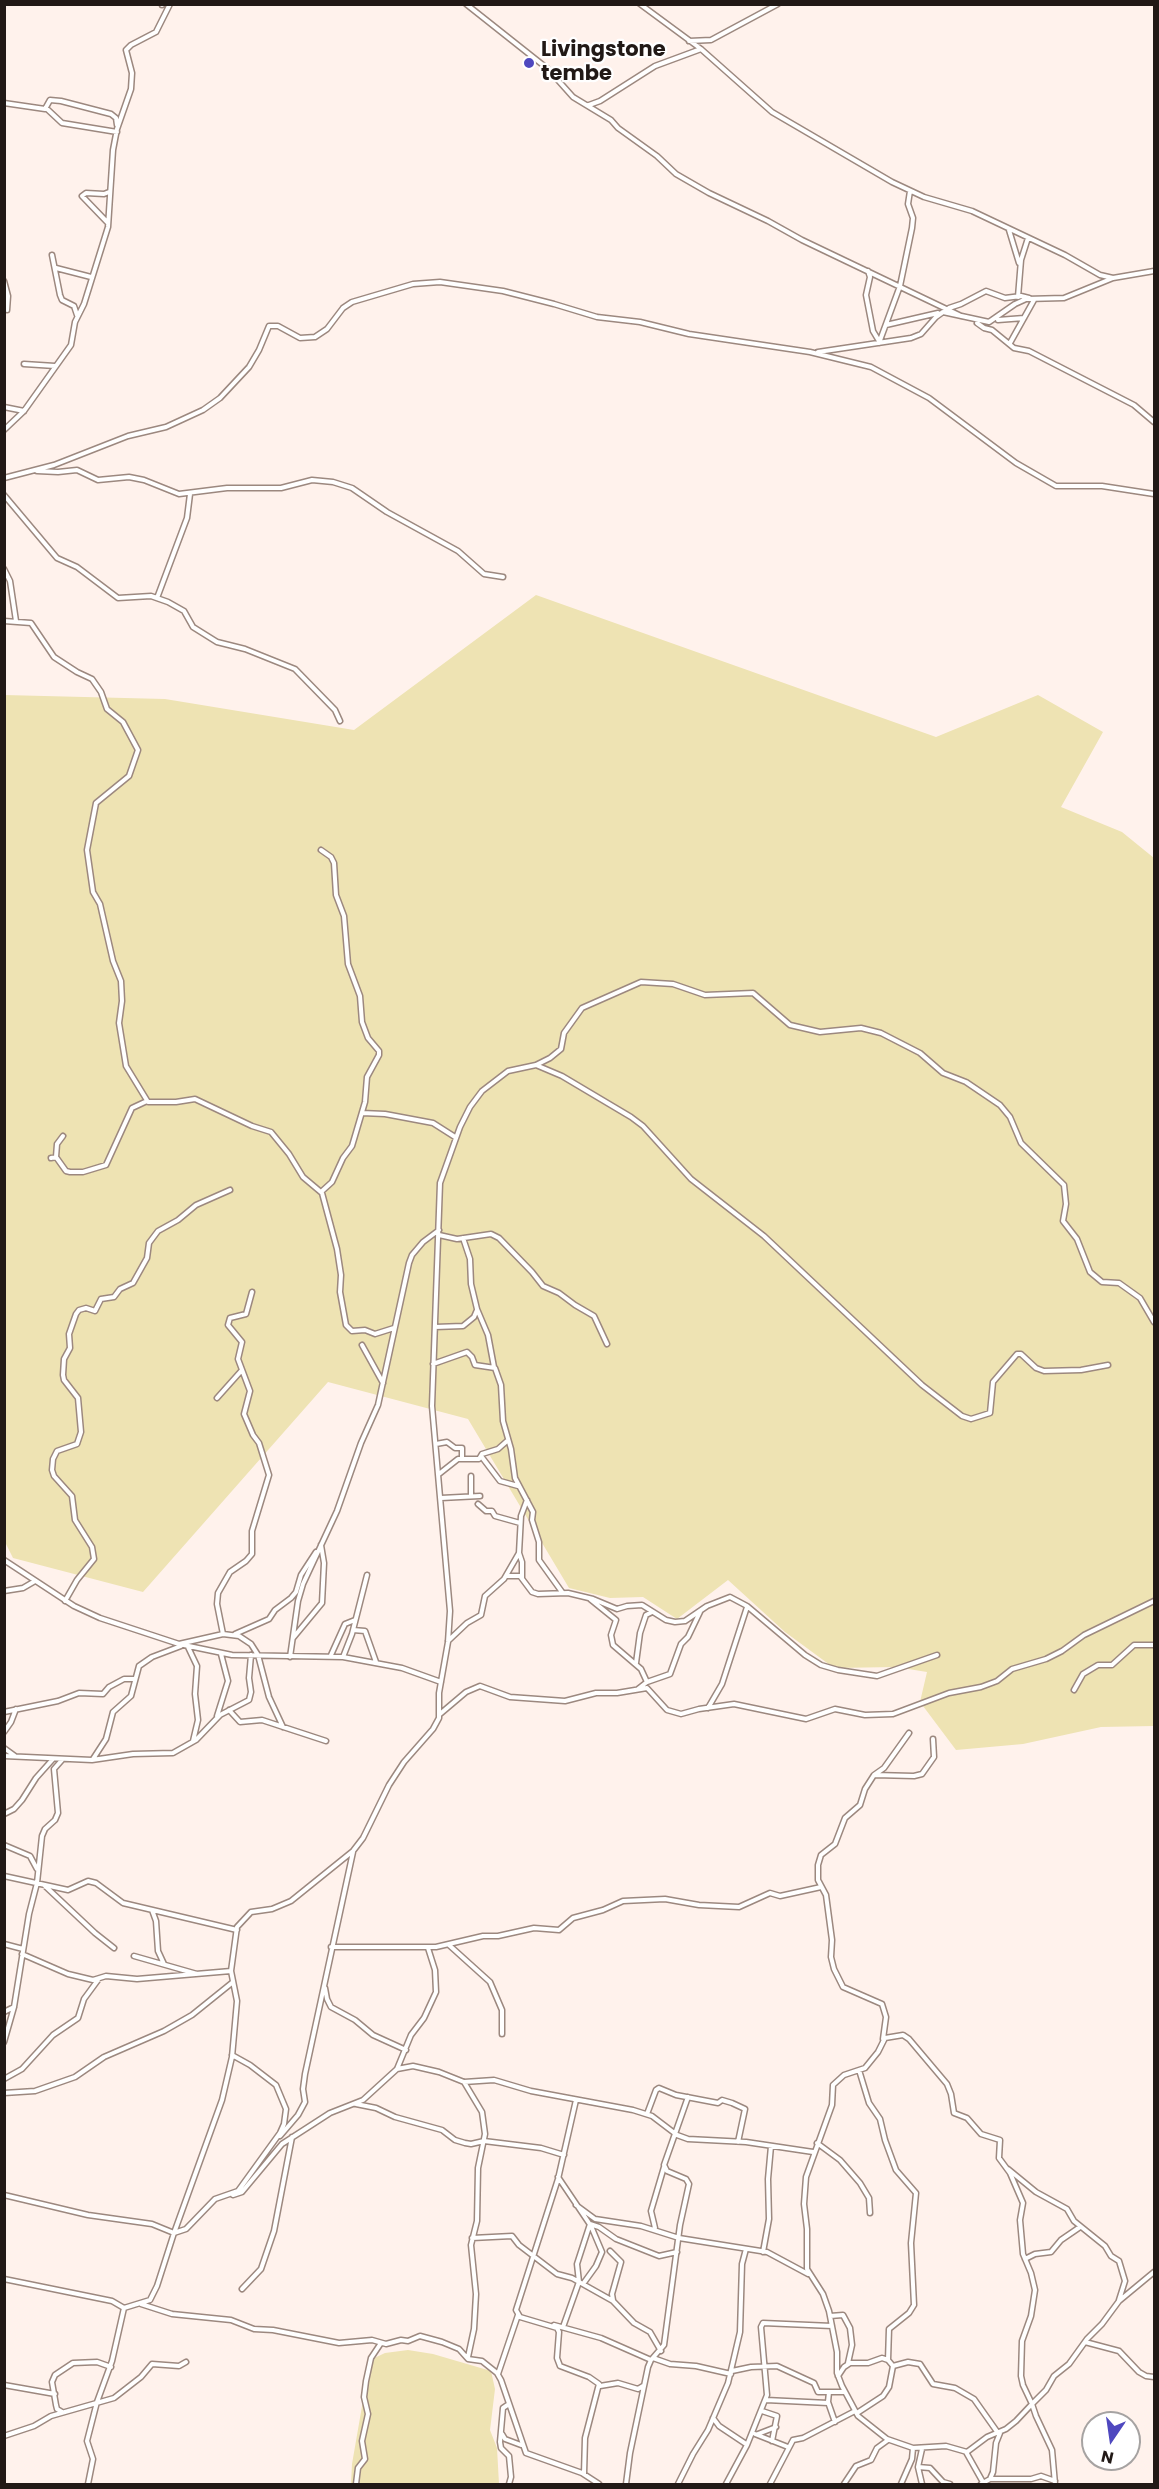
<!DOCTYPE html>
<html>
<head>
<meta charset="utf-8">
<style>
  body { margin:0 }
  #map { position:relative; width:1159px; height:2489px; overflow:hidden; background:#fff2ec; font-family:Poppins,sans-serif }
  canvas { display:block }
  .frame { position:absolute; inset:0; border:6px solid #211916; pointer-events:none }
  .north { position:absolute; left:1081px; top:2411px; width:60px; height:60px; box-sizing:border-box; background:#fff; border:2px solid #a6a3a2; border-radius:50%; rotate:193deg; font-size:16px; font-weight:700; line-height:24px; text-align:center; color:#211916 }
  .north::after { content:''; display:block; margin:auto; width:21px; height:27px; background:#4f48bf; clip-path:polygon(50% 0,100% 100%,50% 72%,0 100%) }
</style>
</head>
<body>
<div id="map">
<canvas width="1159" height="2489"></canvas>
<div class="frame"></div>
<div class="north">N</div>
</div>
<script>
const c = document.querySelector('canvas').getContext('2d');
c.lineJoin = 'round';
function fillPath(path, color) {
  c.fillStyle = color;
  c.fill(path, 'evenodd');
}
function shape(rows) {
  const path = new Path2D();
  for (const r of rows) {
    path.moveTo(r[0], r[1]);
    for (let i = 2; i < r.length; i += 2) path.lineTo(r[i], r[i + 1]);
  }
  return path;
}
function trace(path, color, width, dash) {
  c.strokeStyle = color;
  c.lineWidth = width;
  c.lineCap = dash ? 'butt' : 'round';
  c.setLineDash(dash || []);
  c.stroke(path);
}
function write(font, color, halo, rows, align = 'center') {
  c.font = font + ' Poppins,sans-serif';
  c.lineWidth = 4.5;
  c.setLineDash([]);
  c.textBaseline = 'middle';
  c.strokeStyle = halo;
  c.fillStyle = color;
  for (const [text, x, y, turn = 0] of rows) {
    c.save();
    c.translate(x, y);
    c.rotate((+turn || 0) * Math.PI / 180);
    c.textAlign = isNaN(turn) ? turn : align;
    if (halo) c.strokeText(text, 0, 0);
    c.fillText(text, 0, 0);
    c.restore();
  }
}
const green = shape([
  [536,595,936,737,1038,695,1103,732,1061,807,1122,832,1154,858,1154,1726,1101,1727,1023,1744,956,1750,920,1702,927,1672,896,1667,834,1668,785,1632,728,1580,677,1619,643,1597,610,1598,569,1588,468,1419,328,1382,143,1592,13,1558,4,1540,4,695,165,699,354,730],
  [408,2350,433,2354,491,2371,495,2389,490,2430,497,2448,499,2484,351,2484,352,2464,370,2360,385,2353]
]);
const minor = shape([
  [162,4,162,5],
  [466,4,548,69,573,97,611,120,618,128,657,156,676,174,709,193,768,221,802,240,961,316],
  [640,4,701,49,772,112,892,182,924,197,972,211,1065,255,1100,275,1113,278,1154,271],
  [689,41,711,40,778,4],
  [4,103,45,109,50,100,61,101,111,114,116,118,117,125],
  [589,105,600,101,655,66,701,49],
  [46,108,62,123,117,132],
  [108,223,82,196,86,193,104,194,109,192],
  [1009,230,1019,263],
  [52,255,60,295,62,300,74,306,77,315],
  [56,268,91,277],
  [868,271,870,277,866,295,873,331,879,341],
  [4,281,8,296,7,310],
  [1018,297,1021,260,1028,238],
  [949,308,961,304,986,291,1005,298,1021,296,1029,298],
  [998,320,1024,318],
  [977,323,984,328,992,330,1014,348,1029,351,1134,405,1154,422],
  [886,325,938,313],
  [879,343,900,286,912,228,913,218,908,204,910,191],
  [1010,343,1034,300],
  [818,352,911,338,921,334,936,317,943,312,989,322,1015,304,1026,299,1064,298,1113,278],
  [24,364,55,366],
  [4,407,24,411],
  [4,430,24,411,71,345,75,322,84,304,108,227,113,150,117,129,131,89,132,73,126,50,131,45,156,32,170,4],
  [37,471,58,472,77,470,98,480,129,477,144,480,179,494,227,488,281,488,312,480,333,482,352,488,387,512,458,551,484,574,503,577],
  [4,478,54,465,128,436,166,427,203,410,220,398,249,367,259,350,269,326,278,326,300,338,315,337,327,329,343,308,352,302,413,284,440,282,503,291,554,304,597,317,640,322,689,334,810,352,871,367,929,398,1016,463,1056,486,1102,486,1154,494],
  [4,495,57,558,77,567,118,598,151,596,168,602,184,611,193,627,217,642,245,649,295,669,335,710,340,721],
  [4,569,10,581,16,621],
  [157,598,187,518,190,494],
  [4,621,31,623,54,657,77,672,92,679,101,692,107,709,123,722,138,750,129,776,96,803,87,850,93,892,100,904,113,961,121,981,122,1001,119,1023,126,1066,148,1102,176,1102,195,1099,252,1126,271,1132,289,1154,303,1177,322,1193,337,1249,341,1275,340,1292,346,1325,352,1331,365,1330,375,1334,394,1328],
  [321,850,331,857,334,863,336,895,344,916,348,964,360,996,362,1022,368,1038,379,1051,379,1055,367,1077,365,1102,352,1146,343,1158,332,1182,321,1192],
  [536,1065,550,1058,561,1049,564,1033,582,1008,641,982,673,984,705,995,753,993,790,1025,820,1032,861,1028,881,1033,920,1053,943,1073,966,1082,1000,1105,1010,1117,1021,1143,1064,1185,1066,1204,1063,1221,1077,1239,1090,1272,1102,1282,1119,1283,1140,1298,1154,1322],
  [362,1113,385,1114,433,1123,455,1137],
  [56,1157,57,1144,63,1136],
  [51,1158,56,1157,66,1171,70,1172,83,1172,106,1165,132,1108,147,1101],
  [439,1235,457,1239,491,1234,499,1238,532,1272,543,1286,559,1293,575,1305,594,1316,607,1344],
  [463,1238,470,1259,471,1284,477,1309,488,1335,494,1367],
  [435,1327,463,1326,474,1317,477,1310],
  [362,1345,383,1383],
  [433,1364,467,1352,472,1357,475,1365,495,1368,501,1385,503,1421,511,1449,515,1478,533,1512,532,1520,539,1542,539,1560,562,1592],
  [217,1398,242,1370],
  [436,1444,447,1442,455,1448,462,1448,462,1459],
  [481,1456,500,1481,518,1486],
  [439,1474,458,1459,479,1459,482,1454,498,1449,507,1441],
  [471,1496,471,1476],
  [441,1498,480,1496],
  [478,1504,486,1511,492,1511,495,1516,520,1523],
  [519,1553,522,1562,522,1578],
  [4,1560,74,1606,100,1618,179,1644,232,1655,343,1657,402,1668,441,1682],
  [506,1576,520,1576,532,1592,538,1594,568,1593,593,1599,617,1609,627,1606,642,1605,666,1620,675,1622,685,1621,707,1606,730,1597,747,1606,805,1655,821,1665,838,1670,877,1676,937,1655],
  [4,1591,23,1588,35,1581],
  [590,1599,616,1620,611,1635,613,1645,641,1669,647,1682],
  [65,1601,77,1580,94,1559,92,1547,75,1520,72,1496,54,1476,52,1470,53,1459,57,1451,77,1444,81,1432,78,1398,64,1380,63,1375,64,1359,70,1348,69,1334,76,1314,79,1310,86,1308,95,1311,101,1299,114,1297,120,1289,133,1283,147,1258,149,1243,158,1231,178,1220,196,1205,230,1190],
  [353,1630,365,1631,376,1662],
  [223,1634,217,1604,218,1593,230,1572,246,1561,252,1554,252,1531,269,1475,259,1443,253,1435,244,1414,250,1391,238,1359,242,1342,228,1325,230,1318,246,1314,252,1292],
  [235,1634,269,1619,275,1610,291,1598,296,1592,301,1575,316,1552],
  [293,1638,322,1603,324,1563,321,1545],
  [448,1641,467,1623,481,1615,485,1596,504,1579,519,1553,521,1516,527,1500],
  [179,1644,223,1634,239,1636,251,1644,258,1655,269,1697,283,1727],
  [188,1647,197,1666,195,1694,198,1720,193,1741],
  [331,1655,345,1624,355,1620],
  [290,1657,298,1601,303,1584,337,1511,361,1443,378,1405,409,1263,412,1255,423,1242,439,1230],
  [343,1657,352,1634,367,1575],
  [636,1663,640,1633,646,1615,652,1612],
  [638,1689,647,1682,670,1674,681,1644,688,1637,700,1612],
  [1074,1690,1083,1674,1098,1665,1112,1665,1134,1645,1154,1645],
  [708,1708,722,1684,747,1607],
  [229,1710,240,1722,262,1720,326,1741],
  [4,1712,58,1701,79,1693,103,1694,109,1687,124,1679,134,1679],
  [440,1714,466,1692,480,1686,510,1697,565,1701,596,1693,617,1693,647,1688,667,1710,681,1714,699,1709,734,1704,806,1719,835,1709,865,1715,893,1714,949,1693,981,1687,997,1681,1012,1669,1046,1659,1062,1651,1084,1635,1154,1601],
  [217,1716,228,1681,221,1654],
  [4,1732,11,1722,16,1709],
  [4,1748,15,1756],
  [4,1756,92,1760,133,1754,173,1753,196,1740,220,1715,249,1700,251,1692,249,1678,251,1655],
  [93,1759,106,1739,113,1712,131,1696,139,1666,152,1657,181,1646],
  [875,1775,914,1776,922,1774,934,1757,933,1739],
  [4,1814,14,1809,22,1800,36,1778,53,1759],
  [4,1845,30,1856,37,1869],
  [4,1876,68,1890,88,1881,96,1883,123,1903,237,1930],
  [44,1885,95,1933,114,1948],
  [152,1910,156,1921,158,1951,164,1964],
  [4,1944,23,1949],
  [449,1945,490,1982,502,2010,502,2034],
  [331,1947,436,1947,483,1936,498,1936,534,1928,559,1930,573,1918,603,1910,623,1901,665,1899,699,1905,739,1907,770,1893,780,1896,821,1887],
  [22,1954,68,1974,93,1980,106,1976,137,1979,231,1971],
  [134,1956,197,1974],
  [325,1988,327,1999,331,2007,355,2020,373,2035,406,2050],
  [4,2012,14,2007],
  [883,2039,886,2017,882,2004,843,1987,834,1969,831,1957,832,1940,826,1895,818,1880,818,1865,821,1855,835,1844,845,1818,860,1805,865,1789,874,1775,884,1768,909,1733],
  [4,2042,14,2007,29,1914,37,1883,42,1836,45,1829,55,1820,58,1813,54,1769,62,1760],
  [397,2069,413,2066,439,2072,464,2082,494,2080,531,2091,633,2110,652,2116,677,2135,688,2139,746,2142,813,2152],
  [859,2070,869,2103,880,2119,885,2140,896,2170,916,2193,911,2243,914,2305,909,2313,889,2329,888,2360],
  [4,2079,22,2069,53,2035,78,2018,84,1999,98,1980],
  [464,2082,482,2112,485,2134,478,2168,477,2221,471,2245,476,2294,474,2329,468,2357],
  [4,2093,35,2091,75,2077,104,2057,164,2031,192,2015,233,1982],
  [576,2100,558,2179,516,2310,520,2317,557,2328,559,2332,557,2358,560,2366,589,2377,599,2384,585,2438,584,2474],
  [356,2104,376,2108,395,2117,442,2130,455,2140,465,2143,471,2144,484,2141,541,2148,564,2155],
  [647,2114,656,2090,659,2088,676,2095,718,2103,722,2100,732,2103,745,2109,738,2142],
  [280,2136,298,2115,305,2102,303,2089,305,2074,353,1852],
  [817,2143,840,2160,860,2183,869,2198,870,2213],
  [1008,2169,1036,2192,1067,2209,1074,2221,1105,2246,1111,2256,1119,2261,1125,2281,1119,2300],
  [558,2177,591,2226,602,2252,596,2266,583,2284],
  [4,2195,88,2215,152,2224,174,2233,186,2229,215,2199,238,2191,280,2133,284,2124,286,2109,276,2085,250,2065,232,2055],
  [233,2195,242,2192,282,2144,330,2113,363,2100,397,2069,411,2035,424,2018,436,1992,435,1970,428,1948],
  [576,2205,595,2219,641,2226,679,2238,767,2252,808,2274],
  [655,2228,651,2211,664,2167],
  [472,2238,512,2236,519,2245,557,2274,572,2278,613,2301,634,2323,650,2332,661,2351],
  [610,2251,621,2262,612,2294,613,2300],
  [763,2252,769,2219,768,2179,771,2146],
  [1025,2259,1035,2254,1051,2252,1061,2240,1080,2227],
  [4,2279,112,2301,124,2308],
  [242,2289,261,2269,274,2231,292,2137],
  [141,2304,172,2314,231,2320,254,2329,273,2330,339,2343,372,2340,386,2344,401,2340,408,2341,420,2336,442,2342,459,2349,468,2359,482,2361,497,2373,501,2380,526,2453,582,2473,599,2484],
  [830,2316,843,2315,850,2328,852,2345,848,2363],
  [554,2325,601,2338,651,2360],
  [563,2327,579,2282,577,2264,590,2224,599,2227,616,2239,659,2256,677,2252],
  [1085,2342,1119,2351,1139,2372,1146,2376,1154,2377],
  [653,2358,670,2364,696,2366,731,2374],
  [732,2371,751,2367,777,2366,814,2383,818,2392,845,2392],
  [498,2374,518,2315],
  [838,2376,844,2367,850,2363,868,2363,882,2358,888,2360,893,2366,908,2362,920,2364,933,2384,955,2388,974,2399,998,2433],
  [4,2385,55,2394],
  [600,2386,618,2383,638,2389,643,2386],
  [829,2392,828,2402,835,2422],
  [766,2400,828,2403],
  [762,2411,777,2416,772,2441],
  [62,2412,57,2409,56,2405,52,2382,55,2375,73,2363,97,2362,111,2367],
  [857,2413,883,2396,889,2387,893,2366],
  [713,2418,719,2426,746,2444],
  [502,2434,505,2439,521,2445],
  [755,2434,788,2447],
  [758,2434,776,2427],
  [4,2436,34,2426,51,2416,114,2398,141,2377,152,2364,179,2366,186,2362],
  [922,2449,918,2467,922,2484],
  [966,2452,984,2484],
  [918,2467,930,2468,943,2482,950,2484],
  [990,2479,993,2472,996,2443,1000,2433],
  [88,2484,93,2459,87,2441,97,2402,112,2361,124,2308,150,2300,157,2286,174,2233,222,2100,232,2057,237,2001,231,1971,237,1927,251,1912,272,1909,291,1901,353,1851,363,1838,389,1785,404,1762,433,1729,439,1718,439,1693,448,1642,450,1611,432,1406,440,1183,460,1127,470,1107,482,1091,508,1071,536,1065,562,1076,631,1117,643,1126,691,1179,764,1236,922,1385,962,1416,971,1419,990,1413,993,1382,1017,1354,1021,1354,1036,1368,1044,1371,1081,1370,1108,1365],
  [356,2484,358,2468,365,2459,362,2441,368,2414,364,2397,366,2381,371,2358,381,2343],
  [509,2484,511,2477,509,2456,501,2448,500,2442,503,2408,509,2404],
  [626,2484,630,2453,648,2367,651,2360,664,2345,680,2225,689,2184,686,2179,667,2171,664,2165,688,2097],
  [678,2484,693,2454,708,2430,728,2383,740,2332,742,2264,746,2249],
  [726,2484,747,2445,767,2395,761,2327,763,2323,832,2326],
  [770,2484,793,2440,803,2438,855,2411],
  [844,2484,856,2466,871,2460,877,2448,888,2440],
  [901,2484,912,2459,913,2448],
  [981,2484,990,2479,1031,2479,1041,2476,1055,2481],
  [1055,2484,1052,2450,1036,2416,1032,2404,1023,2385,1021,2376,1022,2341,1031,2316,1035,2290,1031,2273,1023,2254,1020,2220,1023,2203,1010,2173,999,2158,1000,2140,981,2134,967,2118,954,2113,951,2094,947,2084,909,2039,903,2035,885,2038,878,2052,865,2068,844,2075,833,2085,832,2105,806,2177,804,2204,807,2229,807,2269,823,2294,829,2311,837,2352,837,2373,842,2386,858,2416,887,2439,913,2448,946,2446,967,2452,987,2437,1006,2429,1016,2421,1032,2404,1046,2390,1054,2376,1069,2364,1087,2339,1102,2324,1119,2301,1154,2272]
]);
const markers = [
  [529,63,6,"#4f48bf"]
];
const poiNames = [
  ["Livingstone",541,51],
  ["tembe",541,75]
];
fillPath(green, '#eee3b3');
trace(minor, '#9c887f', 7);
trace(minor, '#fff', 4);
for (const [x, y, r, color] of markers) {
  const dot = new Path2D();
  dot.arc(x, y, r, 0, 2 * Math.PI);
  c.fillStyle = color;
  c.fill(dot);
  trace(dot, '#fff', 2);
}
write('bold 21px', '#211916', '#fff', poiNames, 'left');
</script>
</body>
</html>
